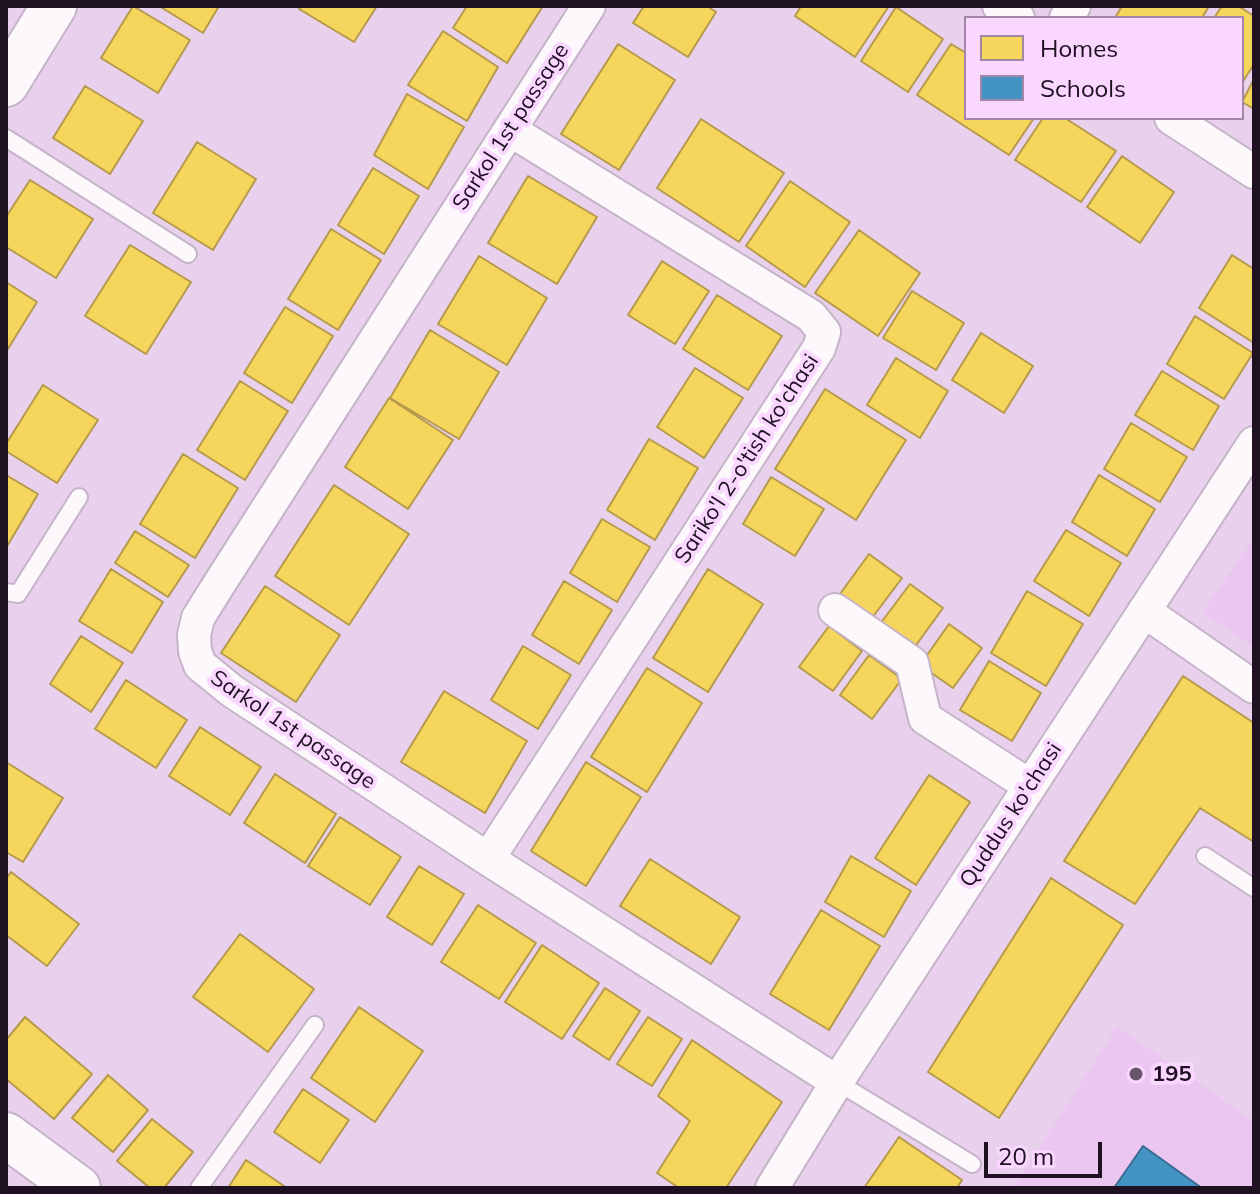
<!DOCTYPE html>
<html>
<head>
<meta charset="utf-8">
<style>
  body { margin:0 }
  #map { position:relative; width:1260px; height:1194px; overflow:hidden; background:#e9d1ed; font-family:Mulish,sans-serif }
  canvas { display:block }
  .frame { position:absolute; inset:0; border:8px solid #1f1022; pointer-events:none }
  .legend { position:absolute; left:964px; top:16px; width:280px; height:104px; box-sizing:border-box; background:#f9d7ff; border:2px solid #a287a7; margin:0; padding:10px 14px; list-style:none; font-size:24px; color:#1f1022 }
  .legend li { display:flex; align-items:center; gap:16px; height:40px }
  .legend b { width:40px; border:2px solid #a287a7 }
  .scale { position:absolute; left:984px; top:1142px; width:118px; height:36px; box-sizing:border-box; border:4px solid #1f1022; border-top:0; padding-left:10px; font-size:24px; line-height:28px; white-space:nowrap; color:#1f1022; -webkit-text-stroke:6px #f9d7ff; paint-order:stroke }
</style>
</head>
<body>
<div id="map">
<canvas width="1260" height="1194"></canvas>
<div class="frame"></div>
<ul class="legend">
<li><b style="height:22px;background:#f6d55c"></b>Homes</li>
<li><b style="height:22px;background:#4393c3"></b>Schools</li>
</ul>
<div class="scale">20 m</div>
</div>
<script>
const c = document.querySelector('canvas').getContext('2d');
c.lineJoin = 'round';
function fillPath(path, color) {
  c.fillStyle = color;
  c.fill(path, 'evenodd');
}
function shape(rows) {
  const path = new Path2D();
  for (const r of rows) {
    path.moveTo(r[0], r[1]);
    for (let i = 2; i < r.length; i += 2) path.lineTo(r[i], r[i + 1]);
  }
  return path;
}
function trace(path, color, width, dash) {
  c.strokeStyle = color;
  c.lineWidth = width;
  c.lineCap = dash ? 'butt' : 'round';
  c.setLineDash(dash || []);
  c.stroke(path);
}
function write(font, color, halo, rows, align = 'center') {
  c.font = font + ' Mulish,sans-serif';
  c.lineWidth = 8;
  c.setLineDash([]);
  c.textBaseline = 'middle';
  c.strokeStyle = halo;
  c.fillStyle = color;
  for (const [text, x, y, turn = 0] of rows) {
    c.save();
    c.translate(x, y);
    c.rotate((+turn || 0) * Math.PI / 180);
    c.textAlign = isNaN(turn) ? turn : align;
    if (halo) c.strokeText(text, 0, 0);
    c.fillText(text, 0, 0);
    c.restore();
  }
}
const built = shape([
  [1254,537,1254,647,1203,612],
  [1117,1027,1254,1121,1254,1188,1014,1188]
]);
const homes = shape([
  [133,6,190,40,158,93,101,58,133,6],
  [159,6,219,6,203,33,159,6],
  [301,6,377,6,354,42,299,9,301,6],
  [467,6,543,6,507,63,453,28,467,6],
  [644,6,707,6,716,12,688,57,633,23,644,6],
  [801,6,889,6,855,57,795,16,801,6],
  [1122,6,1209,6,1202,18,1115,18,1122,6],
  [1222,6,1238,6,1254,16,1254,64,1242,83,1242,18,1214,18,1222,6],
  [896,7,943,39,908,92,861,61,896,7],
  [443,31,498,67,467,121,408,85,443,31],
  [618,44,675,80,619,170,561,134,618,44],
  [951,44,966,53,966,118,1034,118,1009,155,917,95,951,44],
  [1254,79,1254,109,1242,102,1254,79],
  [85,86,143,121,110,174,53,138,85,86],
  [407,94,464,127,428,189,374,155,407,94],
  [1043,118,1065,118,1116,151,1081,202,1015,160,1043,118],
  [701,119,784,173,739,242,657,188,701,119],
  [197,142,256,179,213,250,153,213,197,142],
  [1122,156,1174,192,1140,243,1087,207,1122,156],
  [373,168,419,196,384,254,338,225,373,168],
  [528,176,597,217,557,284,488,243,528,176],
  [30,180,93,219,56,278,6,247,6,217,30,180],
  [790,181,850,222,805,287,746,246,790,181],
  [331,229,381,260,338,330,288,299,331,229],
  [859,230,920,273,878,336,815,293,859,230],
  [130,245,191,282,146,354,85,316,130,245],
  [1232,255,1254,269,1254,343,1199,308,1232,255],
  [479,256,547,298,507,365,438,324,479,256],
  [662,261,709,291,675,344,628,315,662,261],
  [6,282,37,302,6,352,6,282],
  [912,291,964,323,936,370,883,338,912,291],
  [717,295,782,336,748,390,683,349,717,295],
  [285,307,333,336,292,403,244,373,285,307],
  [1195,316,1253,353,1224,399,1167,364,1195,316],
  [430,330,499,372,459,439,390,398,430,330],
  [981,333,1033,366,1004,413,952,380,981,333],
  [896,358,948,391,920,438,867,405,896,358],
  [695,368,743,398,704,458,657,427,695,368],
  [1162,371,1219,406,1193,450,1135,415,1162,371],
  [240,381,288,411,245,480,197,450,240,381],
  [43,385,98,420,57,483,6,451,6,444,43,385],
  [825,389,906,440,856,520,775,469,825,389],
  [389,398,453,440,408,509,345,467,389,398],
  [1131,423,1187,457,1160,502,1104,469,1131,423],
  [649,439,698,468,655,540,607,510,649,439],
  [183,454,238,488,195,558,140,524,183,454],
  [6,475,38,494,6,548,6,475],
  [1099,475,1155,509,1127,556,1072,522,1099,475],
  [771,477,824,509,795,556,743,524,771,477],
  [334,485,409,534,349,625,275,576,334,485],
  [602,519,650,547,617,602,570,573,602,519],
  [1066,530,1121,563,1089,616,1034,581,1066,530],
  [135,531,189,565,168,597,115,563,135,531],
  [869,554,902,578,872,618,840,594,869,554],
  [111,569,163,602,132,653,79,621,111,569],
  [708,569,763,604,708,692,653,658,708,569],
  [564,581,612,610,579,664,532,635,564,581],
  [910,584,943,608,914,648,880,624,910,584],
  [265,586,340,635,296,702,221,653,265,586],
  [1027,591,1083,624,1046,686,991,653,1027,591],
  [949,624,982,648,953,688,920,665,949,624],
  [829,626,862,651,833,691,799,667,829,626],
  [81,636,123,663,91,712,50,684,81,636],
  [523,646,571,675,538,729,491,700,523,646],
  [869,655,902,679,872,719,840,695,869,655],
  [989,661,1041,693,1012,741,960,710,989,661],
  [647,668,702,703,647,792,591,757,647,668],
  [1183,676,1254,723,1254,842,1200,808,1135,904,1064,861,1183,676],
  [126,680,187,720,156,768,95,729,126,680],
  [444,691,527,741,485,813,401,762,444,691],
  [200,727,261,767,230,815,169,776,200,727],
  [6,762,63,798,23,862,6,852,6,762],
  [586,762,641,797,586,886,531,851,586,762],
  [275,774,336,814,305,863,244,823,275,774],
  [929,775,970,802,916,885,875,858,929,775],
  [340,817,401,857,370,905,308,866,340,817],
  [851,856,911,891,884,937,825,902,851,856],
  [650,859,740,917,711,964,620,906,650,859],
  [419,866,464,894,432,945,387,917,419,866],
  [11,872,79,924,47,966,6,935,6,879,11,872],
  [1051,878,1123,925,999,1118,928,1072,1051,878],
  [478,905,536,943,499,999,441,962,478,905],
  [821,910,880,946,829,1030,770,994,821,910],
  [240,934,314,989,268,1052,193,997,240,934],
  [542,945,599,983,562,1039,505,1002,542,945],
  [605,988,640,1011,609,1060,573,1036,605,988],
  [359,1007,423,1051,375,1122,311,1078,359,1007],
  [25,1017,92,1074,54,1119,6,1079,6,1040,25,1017],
  [648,1017,682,1039,652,1086,617,1064,648,1017],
  [692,1040,782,1102,726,1188,679,1188,657,1173,690,1121,658,1096,692,1040],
  [108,1075,148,1110,113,1152,72,1118,108,1075],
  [303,1089,349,1120,320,1163,274,1132,303,1089],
  [152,1119,193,1152,164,1188,150,1188,117,1161,152,1119],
  [899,1137,962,1180,957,1188,864,1188,899,1137],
  [246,1160,287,1188,228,1188,246,1160]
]);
const schools = shape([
  [1143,1146,1199,1186,1198,1188,1114,1188,1143,1146]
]);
const service = shape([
  [6,138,188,254],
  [6,592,18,594,79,497],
  [1205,856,1254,888],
  [837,1082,972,1164],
  [199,1188,315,1025]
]);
const minor = shape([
  [589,6,216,589,198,618,194,635,195,651,200,665,232,691,488,859,837,1082],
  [999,6,1018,18],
  [1066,18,1074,6],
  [1171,118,1254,172],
  [835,610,912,663,925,718,1030,786],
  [1144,611,1254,687],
  [488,859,819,348,824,332,811,316,510,130],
  [772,1188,837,1082,1254,443]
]);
const secondary = shape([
  [6,84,54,6],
  [6,1135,78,1188]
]);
const markers = [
  [1136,1074,8,"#665469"]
];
const streetNames = [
  ["Sarkol 1st passage",511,127,-57],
  ["Sariko'l 2-o'tish ko'chasi",747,459,-57],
  ["Sarkol 1st passage",293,730,34],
  ["Quddus ko'chasi",1011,815,-57]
];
const poiNames = [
  ["195",1152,1074]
];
fillPath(built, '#ebc6f1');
fillPath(homes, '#f6d55c');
trace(homes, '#b69a4b', 2);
fillPath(schools, '#4393c3');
trace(schools, '#386c93', 2);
trace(service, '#c5b4c8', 20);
trace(minor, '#c5b4c8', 36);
trace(secondary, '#c5b4c8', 48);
trace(service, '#fcf8fc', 16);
trace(minor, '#fcf8fc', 32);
trace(secondary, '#fcf8fc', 44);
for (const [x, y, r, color] of markers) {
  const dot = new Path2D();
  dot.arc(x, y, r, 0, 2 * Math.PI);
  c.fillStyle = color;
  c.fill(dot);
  trace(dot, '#f9d7ff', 3);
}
write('22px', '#1f1022', '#f9d7ff', streetNames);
write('bold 22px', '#1f1022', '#f9d7ff', poiNames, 'left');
</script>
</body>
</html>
